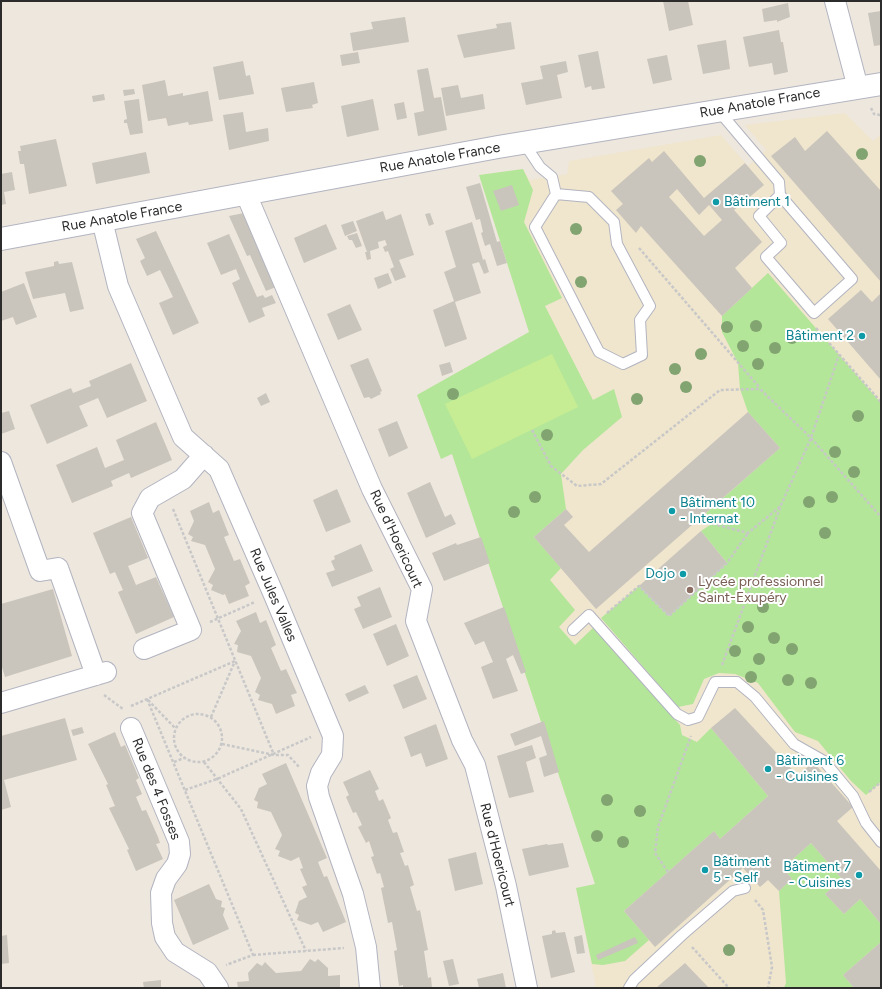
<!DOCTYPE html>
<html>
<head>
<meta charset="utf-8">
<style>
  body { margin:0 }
  #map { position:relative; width:882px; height:989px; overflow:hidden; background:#eee7de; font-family:Figtree,sans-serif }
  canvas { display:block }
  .frame { position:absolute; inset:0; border:2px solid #2c2c2c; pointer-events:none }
</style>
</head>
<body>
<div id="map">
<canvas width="882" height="989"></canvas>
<div class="frame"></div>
</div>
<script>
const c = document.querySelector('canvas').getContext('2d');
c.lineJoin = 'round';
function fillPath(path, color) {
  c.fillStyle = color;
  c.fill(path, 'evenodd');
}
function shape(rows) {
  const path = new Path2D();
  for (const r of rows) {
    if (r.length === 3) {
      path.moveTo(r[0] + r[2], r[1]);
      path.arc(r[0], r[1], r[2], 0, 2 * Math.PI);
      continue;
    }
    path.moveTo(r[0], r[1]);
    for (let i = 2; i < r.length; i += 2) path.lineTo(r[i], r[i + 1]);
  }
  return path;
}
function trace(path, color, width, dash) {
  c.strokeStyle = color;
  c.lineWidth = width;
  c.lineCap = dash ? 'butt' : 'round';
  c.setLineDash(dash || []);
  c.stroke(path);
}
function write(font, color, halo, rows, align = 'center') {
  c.font = font + ' Figtree,sans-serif';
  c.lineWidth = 4;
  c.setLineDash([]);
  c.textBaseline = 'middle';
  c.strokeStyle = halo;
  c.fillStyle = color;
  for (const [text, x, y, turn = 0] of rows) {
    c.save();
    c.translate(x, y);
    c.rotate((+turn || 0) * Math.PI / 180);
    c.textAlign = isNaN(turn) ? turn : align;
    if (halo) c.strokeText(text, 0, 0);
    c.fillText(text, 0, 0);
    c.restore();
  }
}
const education = shape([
  [845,113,873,141,881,134,881,988,596,988,576,888,595,884,452,454,441,459,417,395,529,332,479,175,523,169,530,180,567,174,569,161,721,135,748,166,766,150,745,125]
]);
const green = shape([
  [523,169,533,190,524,222,562,298,545,306,593,400,614,389,622,417,583,450,561,474,566,509,534,537,561,568,550,580,575,610,559,627,575,645,593,628,680,725,682,735,697,742,711,728,768,796,720,839,714,831,624,911,649,940,625,961,603,965,592,964,576,888,595,884,452,454,441,459,417,395,529,332,479,175],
  [768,273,881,403,881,782,866,795,851,781,818,741,795,732,758,683,735,674,719,673,704,679,693,704,678,707,601,618,639,586,669,616,727,563,701,531,713,523,706,513,780,448,748,412,740,389,738,363,722,332,722,316],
  [811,843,842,879,825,894,844,914,860,899,881,924,881,942,843,975,854,988,784,988,786,983,779,891,792,879,783,868]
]);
const pitch = shape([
  [552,354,578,407,472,459,445,404]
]);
const building = shape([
  [663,1,688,1,693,25,669,31],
  [788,3,790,17,777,22,777,20,764,22,762,9],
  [881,11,881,45,874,46,868,13],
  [405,17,409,42,353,51,350,33,373,29,371,22],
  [511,22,515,49,464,58,457,35,497,28,496,24],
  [779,30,781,42,783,42,788,72,774,75,772,63,749,67,743,37],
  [726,40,730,69,703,74,697,45],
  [598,51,605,88,592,90,591,86,585,88,578,55],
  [358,52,360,63,342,66,340,55],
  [667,55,672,80,653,84,647,59],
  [243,61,246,76,250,75,254,94,219,100,213,67],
  [566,61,568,72,557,75,562,98,526,105,521,83,543,79,540,66],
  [428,68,434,98,441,97,447,130,418,136,414,113,424,111,417,70],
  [165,80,168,96,183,93,183,96,208,91,213,121,189,125,188,122,168,126,166,118,148,121,142,85],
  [314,82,318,103,312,105,313,108,286,112,281,88],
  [458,85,461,98,483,94,485,109,446,116,441,88],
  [134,89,135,94,124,96,123,90],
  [104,94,105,100,93,102,92,96],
  [139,99,143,133,130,135,127,123,124,123,124,120,127,119,124,101],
  [373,99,379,130,347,137,341,106],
  [404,102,407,118,397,120,394,104],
  [243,112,246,132,268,128,269,141,229,150,223,115],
  [827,131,881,191,881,282,771,156,795,137,805,151],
  [56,139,67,186,29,194,24,164,20,164,18,151,21,151,20,146],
  [664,151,704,198,745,163,764,185,734,210,762,242,735,268,752,288,722,316,641,226,636,233,616,210,623,204,611,191,649,158,652,162],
  [677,189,699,215,709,205,722,220,704,236,669,197],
  [146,152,150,173,96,184,92,163],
  [12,172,15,190,4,192,6,204,1,205,1,174],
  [480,183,497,242,500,241,507,263,497,266,490,244,485,246,481,233,483,232,480,219,476,220,466,187],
  [512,185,519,205,501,211,493,191],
  [383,211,386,220,401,214,414,255,399,260,406,277,395,281,390,269,394,267,388,251,385,252,383,247,387,245,385,240,378,242,379,248,370,251,371,259,367,260,365,252,367,252,356,221],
  [244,213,276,287,266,291,250,255,247,256,229,216],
  [430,213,434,224,429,226,425,214],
  [353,221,357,231,345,236,341,225],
  [472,222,483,260,485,259,489,272,484,274,479,262,472,264,481,293,455,302,467,339,445,347,433,310,454,301,444,272,456,267,445,231],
  [326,224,337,249,304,263,294,238],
  [156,231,199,323,173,335,159,303,173,297,160,270,147,276,140,261,145,258,136,239],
  [357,233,362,246,356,248,352,240,349,240,347,236],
  [229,234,257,297,263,295,265,298,272,295,276,303,262,308,265,316,249,323,232,283,240,279,236,269,221,275,207,243],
  [58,261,59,264,72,262,84,309,70,312,65,293,33,299,25,272,54,266,54,262],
  [388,273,392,283,378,289,374,278],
  [24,283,37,317,16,325,13,317,1,321,1,292],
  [861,290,872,302,881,293,881,380,828,319],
  [350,304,362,330,338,340,327,314],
  [368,358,382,391,380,392,381,394,371,399,369,397,364,398,350,365],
  [450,362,453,372,442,376,439,365],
  [131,363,147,401,107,418,98,398,79,406,88,426,47,444,30,405,71,388,73,393,91,386,89,381],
  [266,393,270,402,261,406,257,398],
  [9,411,15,429,1,434,1,413],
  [748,412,780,448,596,609,534,537,566,509,573,517,564,525,589,552],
  [397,421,408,448,389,457,378,429],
  [156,422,172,460,131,478,129,473,111,481,113,486,72,503,56,465,97,447,105,468,124,460,116,440],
  [430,482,445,517,451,514,456,524,426,538,407,493],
  [337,489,351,522,326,532,313,500],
  [209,502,213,513,219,510,229,535,224,537,234,561,240,559,250,583,245,586,249,596,229,604,225,594,223,595,211,590,213,585,208,582,215,569,205,545,191,541,193,537,188,534,194,521,190,511],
  [131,517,148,558,128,566,136,585,156,577,174,617,136,634,118,592,123,590,115,572,110,574,93,533],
  [701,531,727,563,669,616,639,586],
  [481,537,490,563,444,581,432,553,456,543,457,545],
  [361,544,373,571,332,587,326,573,335,570,331,561,335,559,334,556],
  [380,587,392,617,363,629,354,609,361,606,357,597],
  [53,589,72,656,5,677,1,664,1,604],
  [504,607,526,672,521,674,513,655,506,659,518,691,493,699,481,667,493,662,484,641,475,645,464,623],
  [256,612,260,623,266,620,276,645,271,648,281,671,286,669,297,693,291,695,295,706,276,714,272,704,258,700,260,695,255,692,261,678,251,656,237,652,238,645,234,644,241,631,236,621],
  [396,624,409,656,387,666,373,634],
  [417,675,427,699,403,709,393,685],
  [365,685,369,693,349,702,345,694],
  [735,708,798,776,813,762,853,807,837,821,881,871,881,924,860,899,844,914,825,894,842,879,811,843,783,868,792,879,779,891,768,880,760,887,743,868,655,947,624,911,714,831,720,839,768,796,711,728],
  [65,718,77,760,4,780,11,807,1,810,1,736],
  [544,721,559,772,544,777,539,758,547,755,541,736,515,746,510,734],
  [436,724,448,759,426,767,421,753,411,757,404,737],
  [82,727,84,733,73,736,71,730],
  [115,732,121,747,125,745,139,778,136,780,142,794,136,797,142,811,146,810,158,837,160,843,156,844,163,859,136,871,127,850,129,849,109,808,115,806,106,785,108,784,88,744],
  [532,745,536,758,526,762,534,792,509,798,497,756],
  [286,763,327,858,318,862,324,877,327,876,346,922,323,932,318,922,311,925,297,920,299,915,295,913,299,901,307,897,302,887,307,885,300,869,303,868,299,857,291,861,278,856,280,851,275,849,282,835,271,812,257,808,258,802,254,800,259,788,267,784,262,774],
  [370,770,379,789,375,791,379,801,383,799,391,818,388,820,393,833,397,832,404,852,400,853,405,866,408,865,414,885,410,887,417,911,420,910,428,950,424,951,428,978,431,977,432,988,403,988,403,985,399,986,394,951,397,950,392,922,388,923,381,888,384,887,380,873,377,874,371,857,374,856,369,841,366,843,358,827,362,825,356,812,353,813,346,797,349,795,343,782],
  [563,843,569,867,529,876,522,849,547,844,548,845],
  [476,852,483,884,455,891,448,859],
  [209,884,216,899,222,901,221,907,225,908,223,915,229,929,193,945,174,900],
  [555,930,556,933,565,932,575,972,551,978,542,936,552,934,552,931],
  [7,935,9,963,1,964,1,936],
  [582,935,585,953,577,954,574,937],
  [635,937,638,943,598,960,596,955],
  [881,942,881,987,854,988,843,975],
  [310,959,315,962,318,959,328,968,328,976,340,975,340,988,238,988,237,982,249,981,248,973,257,963,262,966,265,962,276,973,301,971],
  [453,959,459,984,449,986,443,961],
  [685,963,709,988,656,988],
  [503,973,506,988,479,988,477,979],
  [161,980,161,988,144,988,143,982]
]);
const path = shape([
  [871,108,874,114,881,115],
  [639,248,760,388],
  [816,328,881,402],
  [532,430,551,466,577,486,601,484,720,390,760,389,811,438,881,517],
  [173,509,274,755],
  [698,520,748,533,781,506],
  [607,613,639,586,669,616,727,563,748,533],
  [210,622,255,602],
  [722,665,781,505,811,438,839,355],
  [104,695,123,709],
  [147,699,253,955,226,965],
  [148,700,176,729],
  [131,706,235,661],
  [198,738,24],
  [211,717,235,661],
  [222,744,274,755,288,755,300,768],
  [174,762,184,758],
  [204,762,241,809,306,951],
  [185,790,217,779,311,737],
  [869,792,881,782],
  [668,872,655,853,658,827,691,736],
  [755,900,763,910,772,967,768,988],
  [692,947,729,988],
  [253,955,344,948]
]);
const lane = shape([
  [718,110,779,182,780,195,852,279,814,313,766,257,781,243,759,216,780,195],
  [524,143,540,167,552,177,556,194,535,227,599,352,623,364,642,355,640,320,650,306,617,244,614,222,589,197,556,194],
  [573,630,589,615,677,714,688,720,698,717,715,682,737,682,755,697,794,744,824,761,853,796,866,823,881,842],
  [629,988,634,980,682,935,733,891,745,888]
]);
const street = shape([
  [835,1,858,88],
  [246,194,372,489,422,589,416,621,462,740,475,765,506,886,527,988],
  [102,220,118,286,183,437,219,469,274,595,333,736,332,755,321,773,317,786,319,797,353,894,366,947,370,988],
  [1,462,40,571,58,568,96,675],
  [144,649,191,630,142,513,150,498,183,479,204,455],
  [1,703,106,672],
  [131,728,179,842,180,854,177,864,166,879,161,893,162,923,165,937,175,952,207,972,218,988]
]);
const secondary = shape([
  [1,239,498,147,881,84]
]);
const trees = [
  [862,154],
  [700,161],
  [576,229],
  [581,282],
  [756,326],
  [727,327],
  [792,338],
  [743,346],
  [775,348],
  [701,354],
  [758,364],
  [675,369],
  [686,387],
  [453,394],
  [637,399],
  [858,416],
  [547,435],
  [835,452],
  [854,472],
  [535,497],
  [832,497],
  [809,502],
  [514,512],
  [825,533],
  [763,607],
  [748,627],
  [774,638],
  [792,649],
  [735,651],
  [759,659],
  [751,677],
  [788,680],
  [811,683],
  [607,800],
  [640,811],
  [597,836],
  [623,842],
  [729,950]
];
const markers = [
  [716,202,4,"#0f9aa8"],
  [862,336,4,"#0f9aa8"],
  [672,511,4,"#0f9aa8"],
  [683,574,4,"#0f9aa8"],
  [690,590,4,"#8d6e63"],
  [768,769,4,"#0f9aa8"],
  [705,870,4,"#0f9aa8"],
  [859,875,4,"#0f9aa8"]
];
const streetNames = [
  ["Rue Anatole France",760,103,-10],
  ["Rue Anatole France",440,158,-10],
  ["Rue Anatole France",122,217,-10],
  ["Rue d'Hoericourt",396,539,65],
  ["Rue Jules Valles",273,595,67],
  ["Rue des 4 Fosses",156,789,68],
  ["Rue d'Hoericourt",497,855,76]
];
const cultureNames = [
  ["Bâtiment 1",724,202],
  ["Bâtiment 2",854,336,"right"],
  ["Bâtiment 10",680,503],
  ["- Internat",680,519],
  ["Dojo",675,574,"right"],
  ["Bâtiment 6",776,761],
  ["- Cuisines",776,777],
  ["Bâtiment",713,862],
  ["5 - Self",713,878],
  ["Bâtiment 7",851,867,"right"],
  ["- Cuisines",851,883,"right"]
];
const educationNames = [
  ["Lycée professionnel",698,582],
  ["Saint-Exupéry",698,598]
];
fillPath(education, '#f0e5cd');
fillPath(green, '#b3e699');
fillPath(pitch, '#c7ed94');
fillPath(building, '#c9c5bc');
trace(lane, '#b2b4c0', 12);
trace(street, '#b2b4c0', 22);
trace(secondary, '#b2b4c0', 24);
trace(path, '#c8c8c8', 2.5, [3, 2]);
trace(lane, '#fff', 10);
trace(street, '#fff', 20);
trace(secondary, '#fff', 22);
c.fillStyle = '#82a471';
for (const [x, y] of trees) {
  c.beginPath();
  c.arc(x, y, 6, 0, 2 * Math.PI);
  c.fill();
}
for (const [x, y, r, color] of markers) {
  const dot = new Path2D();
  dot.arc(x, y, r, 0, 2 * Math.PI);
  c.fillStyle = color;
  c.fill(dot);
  trace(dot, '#fff', 1.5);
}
write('14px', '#2c2c2c', '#fff', streetNames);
write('14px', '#0d838f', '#fff', cultureNames, 'left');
write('14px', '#785e54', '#fff', educationNames, 'left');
</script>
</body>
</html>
